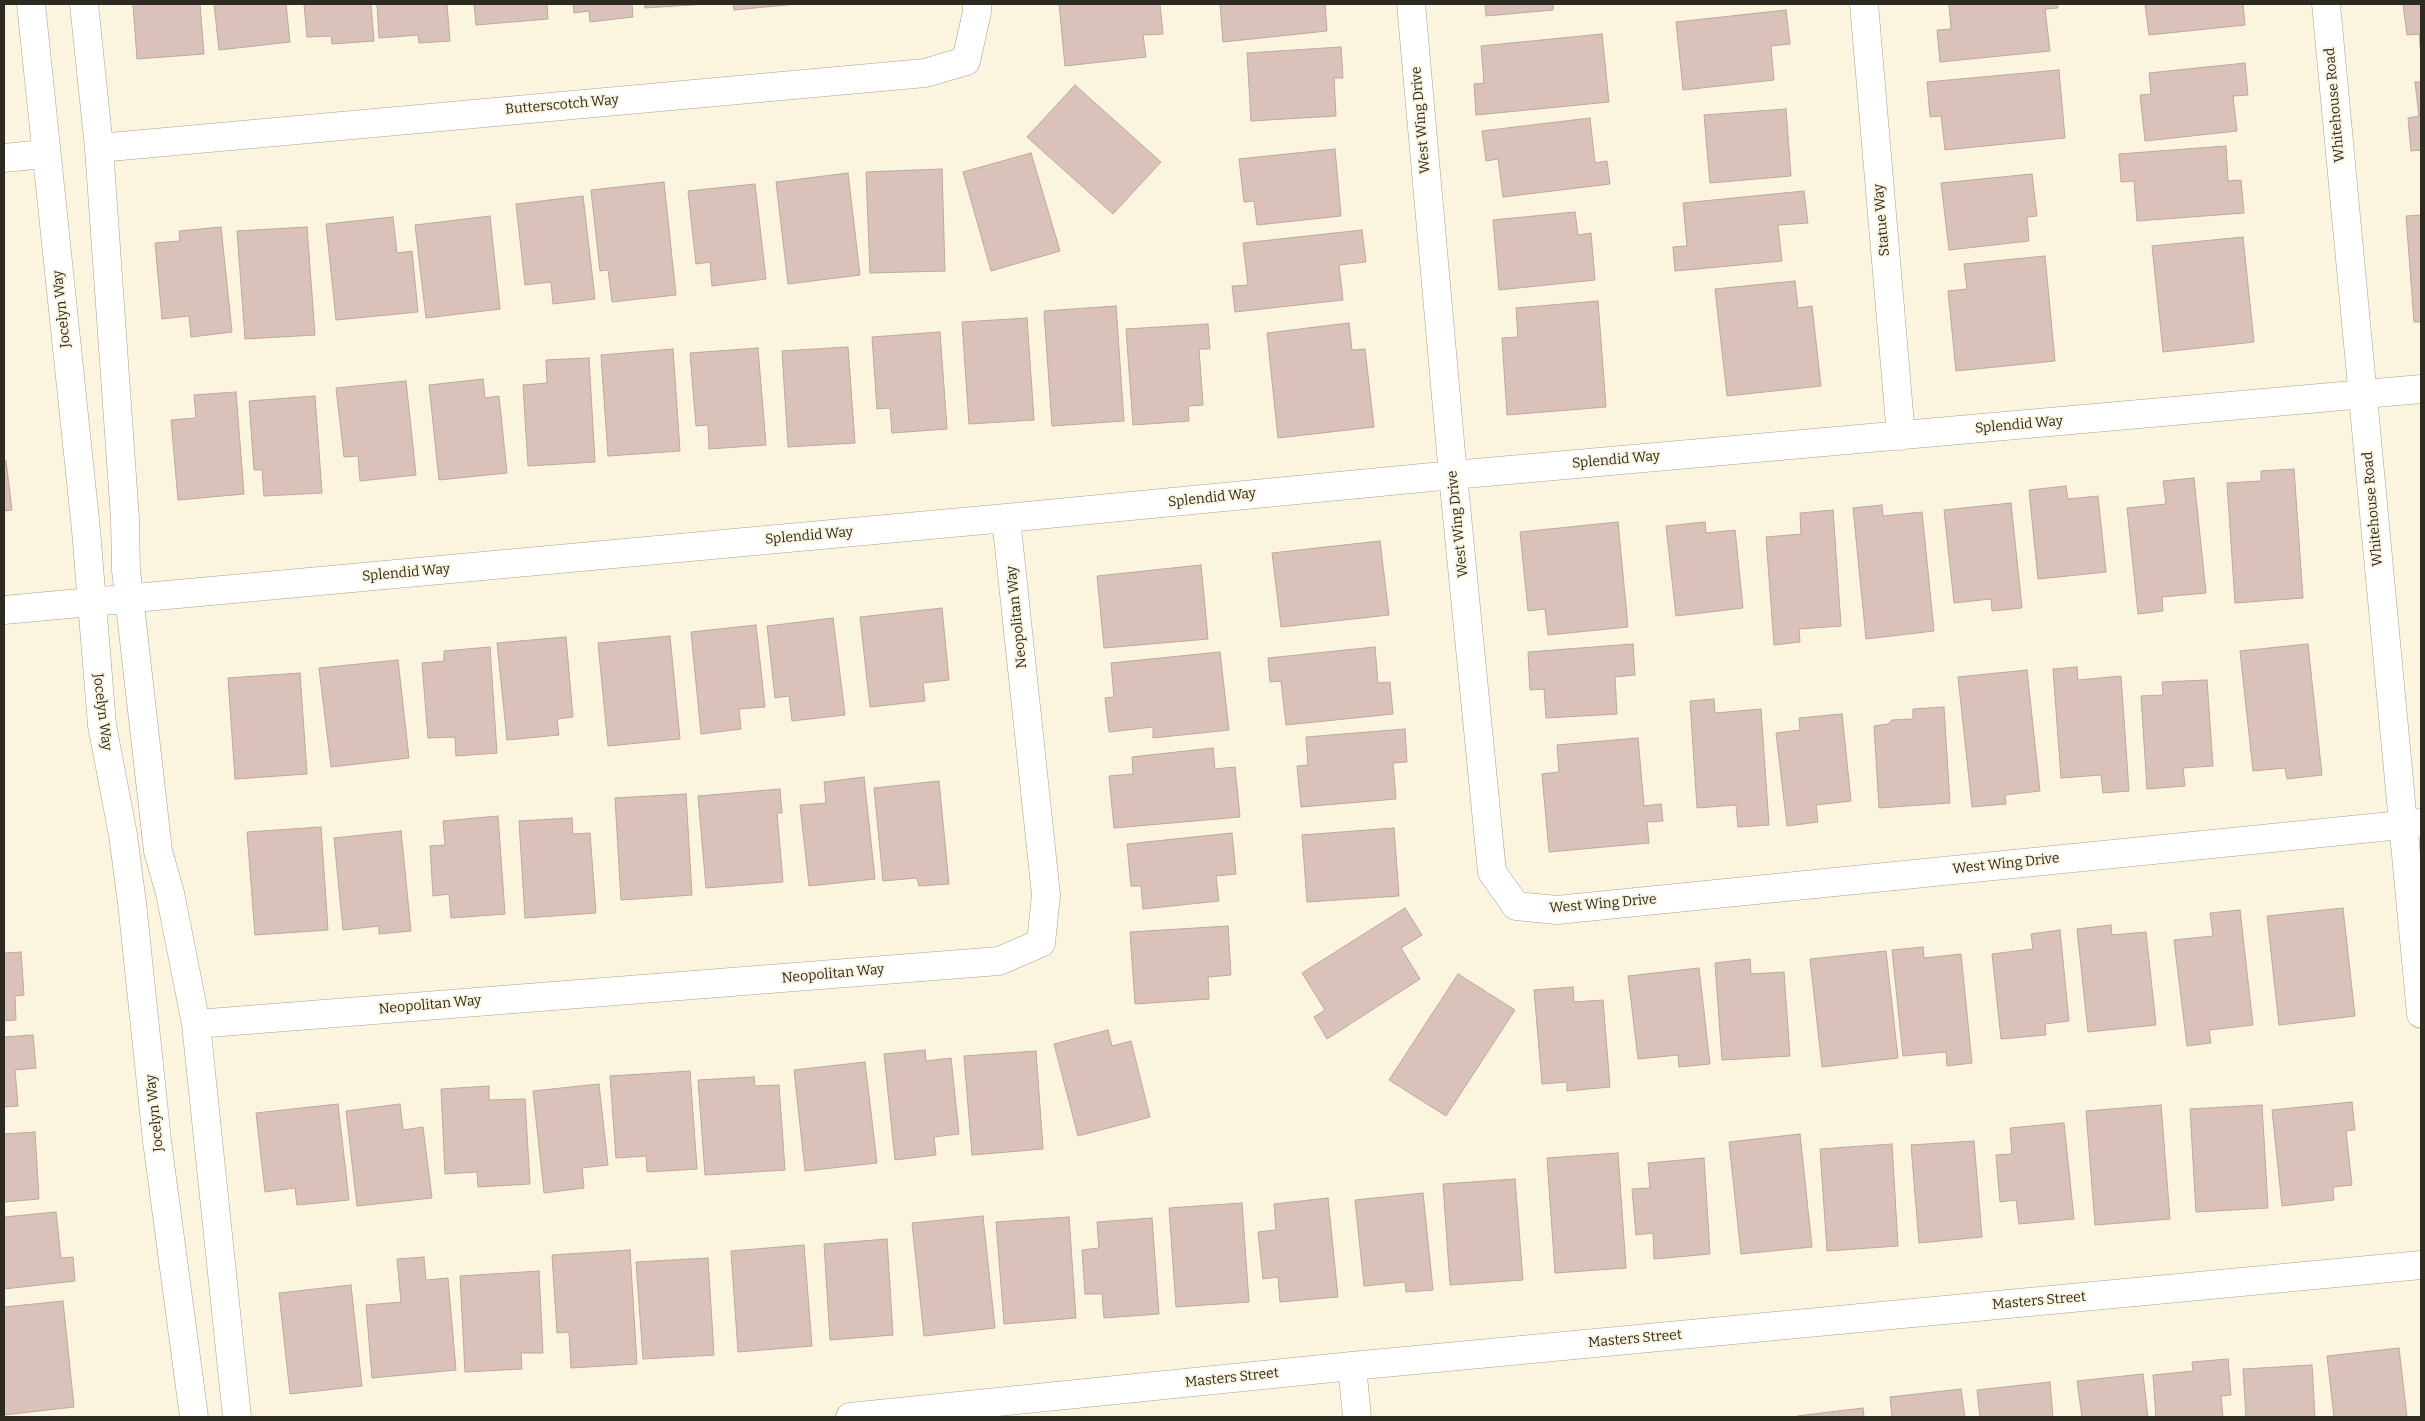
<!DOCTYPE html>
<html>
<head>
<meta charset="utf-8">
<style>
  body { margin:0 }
  #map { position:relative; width:2425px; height:1421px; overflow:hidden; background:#fbf4df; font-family:Bitter,serif }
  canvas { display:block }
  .frame { position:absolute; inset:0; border:5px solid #2d2a22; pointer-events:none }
</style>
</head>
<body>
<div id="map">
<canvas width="2425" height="1421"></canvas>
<div class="frame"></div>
</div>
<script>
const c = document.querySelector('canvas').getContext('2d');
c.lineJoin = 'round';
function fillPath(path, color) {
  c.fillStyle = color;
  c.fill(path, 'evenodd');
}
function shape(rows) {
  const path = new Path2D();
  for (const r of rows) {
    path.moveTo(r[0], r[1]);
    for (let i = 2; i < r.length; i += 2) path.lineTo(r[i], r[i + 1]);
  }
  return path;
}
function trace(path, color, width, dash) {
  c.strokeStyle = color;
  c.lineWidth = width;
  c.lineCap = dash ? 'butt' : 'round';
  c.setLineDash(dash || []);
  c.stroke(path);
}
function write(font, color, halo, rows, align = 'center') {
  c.font = font + ' Bitter,serif';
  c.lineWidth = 4;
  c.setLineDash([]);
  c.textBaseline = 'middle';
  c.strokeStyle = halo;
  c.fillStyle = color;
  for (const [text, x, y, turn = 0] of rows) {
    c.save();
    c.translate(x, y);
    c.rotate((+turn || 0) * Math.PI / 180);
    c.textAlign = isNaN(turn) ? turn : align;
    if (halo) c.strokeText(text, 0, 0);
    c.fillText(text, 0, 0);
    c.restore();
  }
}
const building = shape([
  [133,4,200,4,204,54,137,59,133,4],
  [214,4,286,4,290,42,219,50,214,4],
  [304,4,371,4,374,41,332,44,331,36,307,37,304,4],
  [377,4,447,4,450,41,419,43,418,35,379,38,377,4],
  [474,4,547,4,548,19,476,25,474,4],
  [573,4,632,4,633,17,590,22,589,11,574,13,573,4],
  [645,4,706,4,645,8,645,4],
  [733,4,796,4,734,10,733,4],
  [1059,4,1160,4,1163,34,1143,35,1146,57,1065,66,1059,4],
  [1220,4,1325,4,1327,31,1223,42,1220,4],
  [1485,4,1553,4,1553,10,1486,16,1485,4],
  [1949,4,2057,4,2058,8,2045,9,2050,51,1940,62,1937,30,1951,29,1949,4],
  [2145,4,2243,4,2245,25,2149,35,2145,4],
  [2403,4,2421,4,2421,56,2419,34,2407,35,2403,4],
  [1786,10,1790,44,1771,46,1774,80,1683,90,1676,22,1786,10],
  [1602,34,1609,102,1476,115,1474,84,1484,83,1481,46,1602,34],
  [1341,47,1343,78,1334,78,1336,116,1251,121,1247,53,1341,47],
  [2245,63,2248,95,2233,96,2237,131,2145,141,2140,95,2151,94,2149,73,2245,63],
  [2059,70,2065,138,1945,150,1941,116,1930,117,1927,82,2059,70],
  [2415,82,2421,82,2421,150,2411,151,2408,118,2419,116,2415,82],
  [1075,85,1161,162,1113,214,1027,137,1075,85],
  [1786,109,1791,176,1710,183,1704,115,1786,109],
  [1590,118,1595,163,1607,161,1610,184,1503,197,1498,159,1486,161,1482,131,1590,118],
  [2226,146,2228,181,2241,180,2244,213,2137,221,2134,181,2121,182,2119,154,2226,146],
  [1335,149,1341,216,1257,225,1254,201,1244,202,1239,159,1335,149],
  [1031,153,1060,251,991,271,963,172,1031,153],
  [942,169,945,271,870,273,866,172,942,169],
  [848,173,860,275,788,284,776,182,848,173],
  [2032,174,2037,216,2027,217,2029,241,1949,250,1941,183,2032,174],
  [664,182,676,295,612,302,608,270,600,271,591,190,664,182],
  [755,184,766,279,712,286,710,262,696,264,688,191,755,184],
  [1804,191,1808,223,1778,225,1782,261,1675,271,1673,247,1687,246,1683,203,1804,191],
  [583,196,595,299,553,304,551,282,525,285,516,204,583,196],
  [1575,212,1578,235,1591,233,1595,280,1499,290,1493,220,1575,212],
  [2421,215,2421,322,2414,322,2406,216,2421,215],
  [490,216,500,309,426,318,415,225,490,216],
  [393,217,397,253,412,251,418,312,336,320,326,224,393,217],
  [221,227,232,332,191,337,189,316,162,319,155,243,180,241,179,231,221,227],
  [307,227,315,335,245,339,237,231,307,227],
  [1362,230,1366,262,1339,265,1343,300,1235,312,1232,286,1248,285,1243,243,1362,230],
  [2243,237,2254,342,2163,352,2152,246,2243,237],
  [2045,256,2055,361,1956,371,1948,291,1967,289,1964,264,2045,256],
  [1795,281,1798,308,1812,306,1821,386,1727,396,1715,289,1795,281],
  [1598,301,1606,407,1507,415,1502,338,1518,337,1516,308,1598,301],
  [1116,306,1124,421,1052,426,1044,311,1116,306],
  [1027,318,1034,420,969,424,962,322,1027,318],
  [1349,323,1352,350,1365,349,1374,427,1278,438,1267,333,1349,323],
  [1208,324,1210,349,1199,349,1203,405,1188,406,1189,421,1133,425,1126,329,1208,324],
  [940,332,947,429,892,433,890,408,877,409,872,337,940,332],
  [848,347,855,443,788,447,782,351,848,347],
  [758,348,766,445,709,449,708,425,696,426,690,353,758,348],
  [673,349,680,451,608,456,601,355,673,349],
  [589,358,595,462,528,466,523,385,547,383,546,360,589,358],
  [483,379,485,398,499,396,507,473,439,480,429,385,483,379],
  [406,381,416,475,360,481,358,456,344,457,336,388,406,381],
  [236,392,244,494,178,500,171,420,196,418,194,395,236,392],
  [315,396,322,493,264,496,262,470,254,470,249,401,315,396],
  [6,461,12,510,4,511,4,462,6,461],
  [2294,469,2303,598,2235,603,2227,483,2261,481,2261,471,2294,469],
  [2194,478,2206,593,2162,597,2163,611,2138,614,2127,508,2166,504,2163,481,2194,478],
  [2066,486,2068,499,2098,496,2106,572,2038,579,2029,490,2066,486],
  [2011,503,2022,608,1992,611,1991,599,1954,603,1944,510,2011,503],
  [1882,505,1883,516,1922,512,1934,631,1866,639,1853,508,1882,505],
  [1833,510,1841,626,1799,629,1800,642,1774,645,1766,537,1801,534,1800,513,1833,510],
  [1618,522,1628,627,1548,635,1545,609,1528,611,1520,532,1618,522],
  [1705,522,1706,533,1735,530,1743,608,1676,616,1666,526,1705,522],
  [1380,541,1389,615,1281,627,1272,553,1380,541],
  [1201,565,1208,639,1104,648,1097,576,1201,565],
  [942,608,949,680,923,683,925,701,870,707,860,617,942,608],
  [833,618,845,715,792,721,789,696,775,698,767,626,833,618],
  [756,625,765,707,739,709,741,729,701,734,691,632,756,625],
  [670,636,680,739,608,746,598,643,670,636],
  [566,637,573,717,557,719,559,735,507,740,497,643,566,637],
  [1633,644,1635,675,1615,677,1617,714,1546,718,1544,689,1530,690,1528,652,1633,644],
  [2308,644,2322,775,2287,779,2285,768,2253,771,2240,651,2308,644],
  [490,647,497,753,456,756,455,737,428,738,422,663,444,661,444,651,490,647],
  [1375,647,1378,683,1390,682,1393,714,1286,725,1281,681,1270,682,1268,658,1375,647],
  [1220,652,1229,730,1153,738,1153,727,1109,732,1105,698,1114,697,1111,663,1220,652],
  [398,660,409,758,331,767,319,668,398,660],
  [2077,667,2078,680,2121,676,2129,791,2103,793,2101,775,2061,778,2053,669,2077,667],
  [2027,670,2040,791,2005,795,2006,804,1972,807,1958,677,2027,670],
  [300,673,307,774,235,779,228,678,300,673],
  [2207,680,2213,766,2183,768,2185,786,2147,789,2141,696,2163,695,2162,682,2207,680],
  [1714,699,1715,713,1761,709,1769,825,1738,827,1736,805,1697,808,1690,701,1714,699],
  [1944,707,1950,803,1879,808,1874,726,1888,724,1892,720,1913,719,1913,709,1944,707],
  [1842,714,1851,801,1816,805,1818,822,1787,826,1776,733,1800,730,1799,718,1842,714],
  [1405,729,1407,762,1393,763,1396,799,1301,807,1297,766,1308,765,1306,737,1405,729],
  [1638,738,1644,806,1661,804,1663,821,1647,822,1649,843,1549,852,1542,774,1559,772,1557,745,1638,738],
  [1213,748,1215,769,1235,767,1240,817,1114,828,1109,776,1133,774,1132,757,1213,748],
  [864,777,875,879,809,886,800,805,826,803,824,782,864,777],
  [939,781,949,884,919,886,917,878,883,881,874,788,939,781],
  [780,789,782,813,777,813,783,882,706,888,698,796,780,789],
  [686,794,692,895,621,900,615,798,686,794],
  [498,816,505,914,451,918,449,894,433,896,430,846,445,845,443,821,498,816],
  [572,818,573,834,590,833,596,913,525,918,519,821,572,818],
  [321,827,328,930,255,935,247,832,321,827],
  [1394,828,1399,896,1307,902,1302,835,1394,828],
  [401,831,411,931,379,934,379,926,343,930,334,838,401,831],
  [1232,833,1236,874,1216,876,1219,901,1143,909,1141,886,1131,886,1127,844,1232,833],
  [1405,908,1422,935,1401,948,1420,979,1327,1039,1314,1017,1325,1010,1302,973,1405,908],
  [2343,908,2355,1016,2279,1025,2267,916,2343,908],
  [2240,910,2253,1025,2209,1030,2211,1043,2187,1046,2174,940,2213,936,2210,913,2240,910],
  [2111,925,2112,935,2146,932,2156,1025,2088,1032,2077,929,2111,925],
  [1228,926,1231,975,1208,977,1209,999,1135,1004,1130,932,1228,926],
  [2060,930,2069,1021,2045,1024,2046,1035,2001,1039,1992,954,2033,949,2031,934,2060,930],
  [1923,947,1924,958,1961,954,1972,1063,1947,1066,1946,1052,1903,1056,1892,950,1923,947],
  [1886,951,1898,1058,1822,1067,1810,959,1886,951],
  [21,952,24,995,15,996,16,1020,4,1021,4,953,21,952],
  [1750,959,1751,974,1784,972,1790,1056,1722,1060,1715,963,1750,959],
  [1699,968,1710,1064,1679,1067,1678,1055,1638,1059,1628,976,1699,968],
  [1458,974,1515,1010,1446,1116,1389,1080,1458,974],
  [1573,987,1574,1002,1603,1000,1610,1087,1567,1091,1567,1082,1542,1084,1534,990,1573,987],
  [1108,1030,1112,1046,1131,1041,1150,1117,1078,1136,1054,1044,1108,1030],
  [33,1035,36,1068,15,1070,18,1106,4,1107,4,1037,33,1035],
  [925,1050,926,1061,951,1058,959,1134,934,1137,936,1155,895,1160,884,1054,925,1050],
  [1036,1051,1043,1149,972,1155,964,1056,1036,1051],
  [865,1062,877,1163,805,1171,794,1070,865,1062],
  [690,1071,697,1169,647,1172,646,1156,616,1158,610,1076,690,1071],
  [754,1077,755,1086,779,1085,785,1170,705,1175,698,1080,754,1077],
  [599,1084,608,1165,582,1168,584,1188,544,1193,533,1091,599,1084],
  [489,1086,489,1100,525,1099,530,1184,478,1187,477,1172,445,1174,441,1089,489,1086],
  [2352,1102,2355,1130,2346,1131,2352,1185,2333,1187,2334,1200,2282,1206,2272,1110,2352,1102],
  [338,1104,349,1200,297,1205,295,1188,265,1192,256,1113,338,1104],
  [400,1104,403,1130,423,1127,432,1198,357,1206,346,1111,400,1104],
  [2161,1105,2170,1219,2095,1225,2086,1111,2161,1105],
  [2262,1105,2268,1208,2196,1212,2190,1109,2262,1105],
  [2064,1123,2074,1219,2019,1224,2016,1200,2000,1202,1996,1155,2012,1154,2010,1128,2064,1123],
  [35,1132,39,1199,4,1202,4,1134,35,1132],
  [1800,1134,1812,1247,1741,1254,1729,1142,1800,1134],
  [1974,1141,1982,1237,1919,1243,1911,1145,1974,1141],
  [1892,1144,1898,1246,1827,1251,1820,1149,1892,1144],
  [1618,1153,1626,1268,1555,1273,1547,1158,1618,1153],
  [1704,1158,1710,1254,1654,1259,1653,1233,1636,1235,1632,1189,1650,1188,1648,1163,1704,1158],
  [1515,1179,1523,1280,1450,1285,1443,1184,1515,1179],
  [1423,1193,1433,1290,1406,1292,1405,1282,1364,1286,1355,1200,1423,1193],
  [1328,1198,1338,1297,1280,1302,1278,1277,1263,1279,1258,1232,1276,1230,1274,1204,1328,1198],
  [1242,1203,1249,1302,1176,1307,1169,1208,1242,1203],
  [56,1212,61,1258,73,1257,75,1281,4,1289,4,1217,56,1212],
  [983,1216,995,1328,924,1336,912,1223,983,1216],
  [1069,1217,1076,1318,1004,1324,996,1222,1069,1217],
  [1152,1218,1159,1314,1104,1318,1102,1294,1085,1294,1082,1250,1099,1248,1097,1222,1152,1218],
  [887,1239,893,1335,830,1340,824,1244,887,1239],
  [804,1245,812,1346,738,1352,731,1251,804,1245],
  [630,1250,637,1364,571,1368,569,1332,557,1333,552,1255,630,1250],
  [424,1257,426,1280,448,1278,456,1370,372,1378,366,1305,401,1302,397,1259,424,1257],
  [708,1258,714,1355,643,1359,636,1262,708,1258],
  [539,1271,543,1353,521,1353,522,1369,465,1372,460,1276,539,1271],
  [351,1285,362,1386,290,1394,279,1293,351,1285],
  [63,1301,74,1407,4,1415,4,1307,63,1301],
  [2399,1348,2407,1417,2334,1417,2327,1356,2399,1348],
  [2228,1359,2231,1395,2221,1396,2223,1417,2156,1417,2153,1375,2193,1371,2192,1362,2228,1359],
  [2312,1365,2315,1417,2246,1417,2243,1369,2312,1365],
  [2143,1374,2148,1417,2082,1417,2077,1381,2143,1374],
  [2050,1382,2053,1417,1980,1417,1977,1390,2050,1382],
  [1961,1389,1965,1417,1892,1417,1890,1397,1961,1389],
  [1863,1408,1864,1417,1798,1417,1797,1416,1863,1408]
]);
const minor = shape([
  [31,4,86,530,102,725,123,835,132,903,157,1141,194,1417],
  [84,4,99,148,125,519,126,570,158,851,170,893,196,1024,237,1417],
  [1411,4,1453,475,1492,872,1516,906,1557,910,2421,823],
  [1864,4,1901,436],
  [2326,4,2421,1014],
  [99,148,925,73,966,61,977,12,977,4],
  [4,158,45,154],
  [4,610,1006,518,1453,475,2421,389],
  [196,1024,999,961,1041,943,1046,895,1006,518],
  [1352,1366,1357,1417],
  [850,1417,1352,1366,2421,1265]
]);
const streetNames = [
  ["Butterscotch Way",562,105,-5],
  ["Whitehouse Road",2335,105,-95],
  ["West Wing Drive",1421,120,-95],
  ["Statue Way",1882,220,-95],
  ["Jocelyn Way",62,309,-96],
  ["Splendid Way",2019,425,-5],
  ["Splendid Way",1616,460,-5],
  ["Splendid Way",1212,498,-6],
  ["Whitehouse Road",2373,509,-95],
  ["West Wing Drive",1458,524,-96],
  ["Splendid Way",809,536,-5],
  ["Splendid Way",406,573,-5],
  ["Neopolitan Way",1017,617,-96],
  ["Jocelyn Way",102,712,83],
  ["West Wing Drive",2006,864,-6],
  ["West Wing Drive",1603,904,-5],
  ["Neopolitan Way",833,974,-5],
  ["Neopolitan Way",430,1005,-5],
  ["Jocelyn Way",155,1113,-96],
  ["Masters Street",2039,1301,-5],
  ["Masters Street",1635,1339,-5],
  ["Masters Street",1232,1378,-6]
];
fillPath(building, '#dac2ba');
trace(building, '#bea79f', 1);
trace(minor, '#a7a18d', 29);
trace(minor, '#fff', 28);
write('14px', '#2d2a22', '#fbf4df', streetNames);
</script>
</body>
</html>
